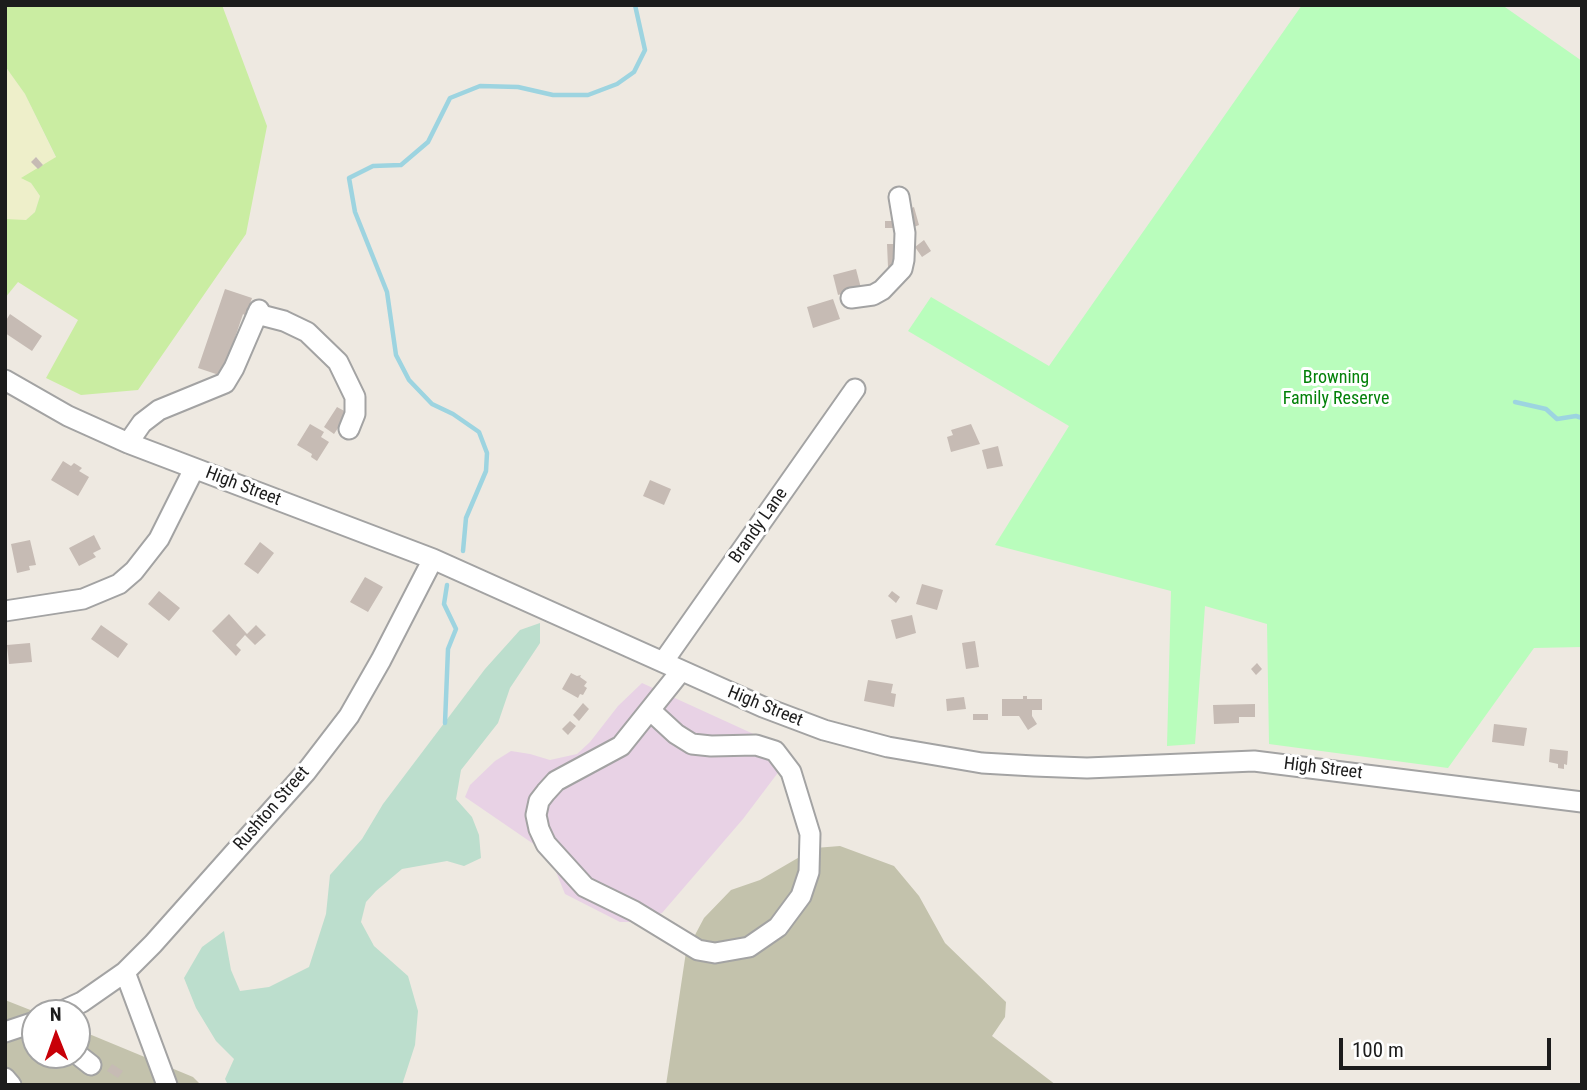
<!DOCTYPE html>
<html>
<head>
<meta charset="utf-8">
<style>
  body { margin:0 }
  #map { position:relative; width:1587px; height:1090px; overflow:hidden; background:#eee9e1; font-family:"Roboto Condensed",sans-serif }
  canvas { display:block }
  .frame { position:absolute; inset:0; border:7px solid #1c1c1c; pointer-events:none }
  .north { position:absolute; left:21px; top:999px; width:70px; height:70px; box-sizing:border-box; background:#fff; border:2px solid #a4a4a4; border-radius:50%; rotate:359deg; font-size:19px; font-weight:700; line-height:28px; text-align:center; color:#1c1c1c }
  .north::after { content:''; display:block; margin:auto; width:24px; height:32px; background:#c80008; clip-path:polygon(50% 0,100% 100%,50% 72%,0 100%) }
  .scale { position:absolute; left:1339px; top:1038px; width:212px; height:32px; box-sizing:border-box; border:4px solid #1c1c1c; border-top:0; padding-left:9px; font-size:21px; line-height:24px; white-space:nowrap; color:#1c1c1c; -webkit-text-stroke:5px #fff; paint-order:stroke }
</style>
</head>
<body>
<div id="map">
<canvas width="1587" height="1090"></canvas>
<div class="frame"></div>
<div class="north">N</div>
<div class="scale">100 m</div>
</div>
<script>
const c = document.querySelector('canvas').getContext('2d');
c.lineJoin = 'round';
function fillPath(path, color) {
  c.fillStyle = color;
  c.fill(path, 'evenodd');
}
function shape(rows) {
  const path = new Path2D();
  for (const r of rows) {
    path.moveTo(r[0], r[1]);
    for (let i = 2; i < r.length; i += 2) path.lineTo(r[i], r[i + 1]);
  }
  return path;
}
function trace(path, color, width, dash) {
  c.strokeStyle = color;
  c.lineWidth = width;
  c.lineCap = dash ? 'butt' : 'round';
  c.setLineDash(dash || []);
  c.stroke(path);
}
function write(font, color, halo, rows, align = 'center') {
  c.font = font + ' "Roboto Condensed",sans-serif';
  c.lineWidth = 6;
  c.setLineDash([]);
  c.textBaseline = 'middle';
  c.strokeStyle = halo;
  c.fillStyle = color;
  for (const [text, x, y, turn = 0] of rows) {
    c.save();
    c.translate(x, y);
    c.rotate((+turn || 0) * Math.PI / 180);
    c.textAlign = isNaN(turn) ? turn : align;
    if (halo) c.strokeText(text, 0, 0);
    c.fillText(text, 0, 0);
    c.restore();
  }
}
const industrial = shape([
  [642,683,782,747,783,766,743,819,662,913,635,922,620,922,565,894,554,867,535,845,465,797,470,785,495,761,511,751,530,754,550,760,577,754,590,742,618,706]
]);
const construction = shape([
  [840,846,894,866,919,896,945,943,1006,1002,1005,1017,992,1036,1056,1085,666,1085,686,952,704,918,731,890,760,880,815,848],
  [5,1000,38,1013,35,1013,35,1055,77,1055,77,1029,193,1077,201,1085,5,1085]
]);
const farmland = shape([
  [5,66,25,94,56,158,43,165,36,157,32,162,38,169,22,178,31,183,40,196,35,212,26,220,19,221,5,219]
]);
const grass = shape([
  [5,5,222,5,267,126,246,234,138,390,81,395,46,378,78,320,18,282,5,298,5,219,26,220,35,212,40,196,31,183,21,178,56,157,25,94,5,66]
]);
const wetland = shape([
  [540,623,540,643,510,688,498,723,461,770,456,799,472,817,479,835,481,858,464,866,447,861,402,869,376,891,366,902,361,922,374,946,408,976,418,1011,415,1045,402,1085,228,1085,225,1079,234,1059,216,1041,196,1008,184,978,202,947,224,931,231,970,240,991,269,987,309,967,326,914,330,875,362,839,383,804,485,669,520,630]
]);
const park = shape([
  [1302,5,1502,5,1582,61,1582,647,1534,648,1448,768,1269,744,1267,624,1205,606,1195,744,1167,746,1171,591,995,545,1069,426,908,331,931,297,1049,366]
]);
const stream = shape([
  [1515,402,1546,409,1557,419,1576,416,1582,418],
  [463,551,466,518,486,471,487,453,479,432,453,414,432,404,409,380,396,355,387,292,355,212,349,178,373,166,401,165,428,142,450,98,480,86,518,87,553,95,588,95,617,84,634,72,645,50,635,5],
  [445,723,448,649,456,629,444,604,447,585]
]);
const building = shape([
  [36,157,43,165,38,169,31,162],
  [914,207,919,225,914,227,909,209],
  [885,221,895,221,895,228,885,228],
  [924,240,931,251,922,257,915,247],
  [887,244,894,244,894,267,888,267],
  [856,269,861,288,838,295,833,275],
  [225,289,252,298,246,316,243,314,222,376,198,368],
  [833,299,840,319,813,328,807,307],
  [10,314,42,336,32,351,5,333,5,322],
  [337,407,348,413,334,434,324,427],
  [310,424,324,432,321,437,329,442,317,461,311,457,312,454,297,445],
  [971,424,980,444,951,452,947,437,953,435,951,430],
  [998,446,1003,466,987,469,982,450],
  [63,461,71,466,74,463,82,468,79,471,89,477,78,496,51,480],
  [650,480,671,489,664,505,643,496],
  [94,535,101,549,93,553,96,557,79,566,69,548],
  [30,540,36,565,29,566,30,570,17,573,11,544],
  [260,542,274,553,258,574,244,564],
  [365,577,383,587,368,612,350,602],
  [922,584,943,590,937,610,916,604],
  [159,591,180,608,169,621,148,604],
  [892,591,900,597,896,603,888,596],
  [229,614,247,634,256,625,266,635,255,645,245,635,236,645,241,650,236,656,212,631],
  [912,615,916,633,896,639,891,620],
  [101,625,128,644,118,658,91,639],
  [975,641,979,667,966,669,962,643],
  [30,643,32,662,9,664,7,645],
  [1257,663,1262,669,1256,675,1251,669],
  [571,673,577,676,581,675,580,677,587,682,584,686,587,688,583,695,580,694,578,698,562,689],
  [868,680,893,684,891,693,896,694,894,707,864,701],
  [1023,696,1027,696,1027,699,1042,699,1042,710,1032,710,1032,716,1037,724,1028,730,1019,716,1002,716,1002,699,1023,699],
  [964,697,966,709,947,711,946,699],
  [583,703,589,709,579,721,573,715],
  [1255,704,1255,717,1239,717,1239,723,1214,724,1213,705],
  [973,714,988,714,988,720,973,720],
  [570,721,576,726,568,735,562,729],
  [1494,724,1527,728,1524,746,1492,742],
  [1550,749,1568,751,1567,765,1564,764,1564,769,1558,768,1558,764,1549,762],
  [112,1064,123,1071,118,1078,107,1071]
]);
const minor = shape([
  [851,298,873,295,882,290,902,269,904,260,905,233,899,197],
  [257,314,284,321,307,332,338,362,355,397,355,414,349,429],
  [5,380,68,416,128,443,433,559,763,707,824,730,888,747,982,763,1034,766,1087,768,1254,761,1582,802],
  [128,443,142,423,159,410,225,383,234,368,259,310],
  [5,611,83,599,119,584,134,571,159,539,194,469],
  [663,662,855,389],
  [651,711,676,734,692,744,711,746,756,745,775,751,791,772,810,834,809,872,801,896,778,927,749,947,715,953,698,950,634,911,585,887,546,844,539,829,536,815,539,801,546,792,556,781,621,746,681,671],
  [125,972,167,1085],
  [58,1013,82,1002,125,972,153,944,306,772,349,716,381,660,433,559],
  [5,1032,35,1022],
  [77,1054,91,1065],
  [5,1078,11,1085]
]);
const parkNames = [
  ["Browning",1336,378],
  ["Family Reserve",1336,399]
];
const streetNames = [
  ["High Street",243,487,21],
  ["Brandy Lane",759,526,-55],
  ["High Street",765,707,22],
  ["High Street",1323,769,7],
  ["Rushton Street",272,809,-49]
];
fillPath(industrial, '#e8d2e5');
fillPath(construction, '#c3c2ac');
fillPath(farmland, '#eeefca');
fillPath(grass, '#caeda2');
fillPath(wetland, '#bcdecd');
fillPath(park, '#b9fdbc');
trace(stream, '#9dd4e0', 4.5);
fillPath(building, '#c6bbb4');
trace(minor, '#a3a3a3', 23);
trace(minor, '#fff', 19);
write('18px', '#038109', '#fff', parkNames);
write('18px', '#1c1c1c', '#fff', streetNames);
</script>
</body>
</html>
